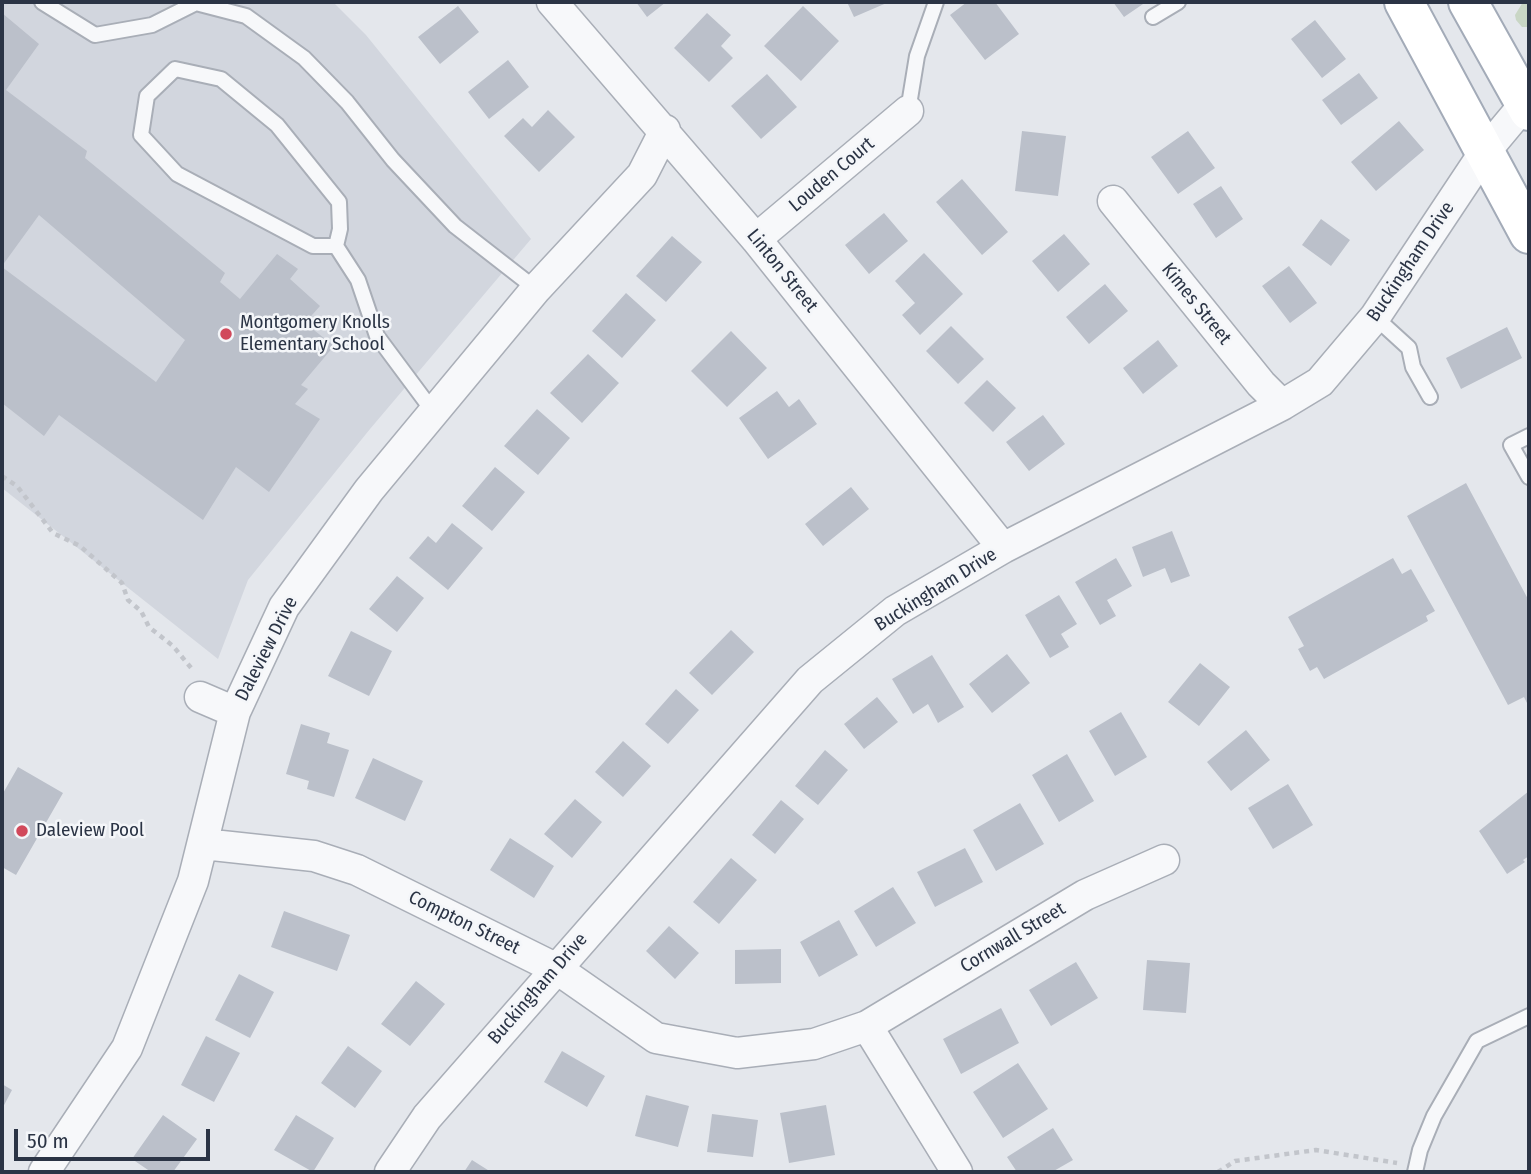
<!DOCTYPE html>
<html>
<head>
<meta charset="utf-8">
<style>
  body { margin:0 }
  #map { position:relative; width:1531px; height:1174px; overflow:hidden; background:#e4e7ec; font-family:"Fira Sans Condensed",sans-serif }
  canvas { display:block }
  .frame { position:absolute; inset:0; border:4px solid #2b3445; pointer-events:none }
  .scale { position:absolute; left:14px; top:1129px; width:196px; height:32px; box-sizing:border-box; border:4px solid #2b3445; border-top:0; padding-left:9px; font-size:21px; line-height:24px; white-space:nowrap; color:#2b3445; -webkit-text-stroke:5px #f4f6f9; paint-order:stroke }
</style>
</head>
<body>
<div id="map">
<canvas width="1531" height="1174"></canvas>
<div class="frame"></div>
<div class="scale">50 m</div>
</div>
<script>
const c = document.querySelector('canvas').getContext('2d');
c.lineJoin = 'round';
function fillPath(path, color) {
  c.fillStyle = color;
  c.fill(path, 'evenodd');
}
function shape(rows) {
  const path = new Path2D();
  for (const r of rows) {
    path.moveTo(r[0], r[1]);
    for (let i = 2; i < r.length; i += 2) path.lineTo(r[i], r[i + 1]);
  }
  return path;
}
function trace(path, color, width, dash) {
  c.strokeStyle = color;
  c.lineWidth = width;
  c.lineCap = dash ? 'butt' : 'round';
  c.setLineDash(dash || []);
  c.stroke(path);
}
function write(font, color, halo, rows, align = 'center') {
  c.font = font + ' "Fira Sans Condensed",sans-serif';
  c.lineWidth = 5;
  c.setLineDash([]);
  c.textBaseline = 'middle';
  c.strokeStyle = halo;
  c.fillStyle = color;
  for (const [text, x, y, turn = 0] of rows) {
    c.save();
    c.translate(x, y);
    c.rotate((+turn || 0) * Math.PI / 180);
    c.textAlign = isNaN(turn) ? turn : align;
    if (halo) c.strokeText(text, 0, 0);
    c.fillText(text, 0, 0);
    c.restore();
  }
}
const built = shape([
  [2,2,333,2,366,35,531,239,370,429,248,580,218,659,2,488]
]);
const green = shape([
  [1523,2,1529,2,1529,27,1522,27,1516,20,1515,15]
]);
const building = shape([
  [636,2,666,2,647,17],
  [847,2,889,2,854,17],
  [967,2,995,2,1019,34,985,60,950,15],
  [1113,2,1146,2,1124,17],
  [458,6,479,32,440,64,418,37],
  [803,6,839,41,801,81,764,46],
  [2,13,39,44,6,90,87,151,85,158,225,273,220,282,240,299,277,254,298,269,290,279,320,306,305,323,334,346,301,385,308,389,295,404,320,419,269,492,236,467,203,520,59,415,44,436,2,403,2,267,156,382,185,340,39,215,2,266],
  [707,13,731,35,721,46,733,58,709,82,674,48],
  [1315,20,1346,59,1322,78,1291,39],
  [508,60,529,87,489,119,468,92],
  [1359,73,1378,98,1341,125,1322,100],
  [767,74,797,107,761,139,731,106],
  [548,110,575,137,539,172,504,136,523,118,532,127],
  [1399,121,1424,150,1376,191,1351,162],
  [1022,131,1066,136,1058,196,1015,191],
  [1188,131,1215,168,1178,194,1151,157],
  [962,179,1008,232,982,255,936,202],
  [1221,186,1243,219,1216,238,1193,204],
  [884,213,908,241,869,274,845,245],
  [1321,219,1350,240,1331,266,1302,245],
  [1064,234,1090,264,1058,292,1032,261],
  [672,236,702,262,666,302,636,276],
  [924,253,963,294,920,335,902,315,915,303,895,281],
  [1289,266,1317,303,1290,323,1262,286],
  [1105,284,1128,311,1089,344,1066,317],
  [626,293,656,320,622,358,592,331],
  [951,326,984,359,958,384,926,351],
  [1507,327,1522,358,1461,389,1446,358],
  [731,331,767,368,727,407,691,371],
  [1158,340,1178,366,1143,394,1123,368],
  [588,354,619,383,582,423,550,393],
  [987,380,1016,408,993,432,964,403],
  [777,391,789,407,799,399,817,424,768,459,739,418],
  [537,409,570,438,538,475,504,446],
  [1043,415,1065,444,1029,471,1006,442],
  [495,467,525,492,492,531,462,506],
  [1466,483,1529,601,1529,707,1524,697,1508,705,1407,516],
  [851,487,869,509,823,546,805,524],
  [452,523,483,548,448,590,409,558,428,536,436,543],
  [1172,531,1190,576,1171,583,1165,568,1143,577,1132,547],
  [1116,558,1132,586,1107,600,1116,616,1100,625,1075,582],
  [1393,558,1402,574,1411,569,1435,611,1426,616,1428,621,1324,679,1317,667,1310,671,1298,649,1304,646,1288,617],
  [397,576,424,598,397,632,369,609],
  [1059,595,1077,624,1061,634,1069,647,1050,658,1025,615],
  [731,630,754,652,712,695,689,673],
  [351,631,392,651,369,696,328,676],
  [1007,654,1030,683,992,713,969,684],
  [932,655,964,707,938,723,928,704,913,714,892,679],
  [1200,663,1230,687,1199,726,1168,702],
  [676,689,699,710,668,744,645,724],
  [877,697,898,722,864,749,844,724],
  [1121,712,1147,757,1115,776,1089,731],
  [301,724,330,733,327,743,349,750,334,797,307,789,309,781,286,774],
  [1246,730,1270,760,1231,791,1207,762],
  [623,741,651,766,623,797,595,772],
  [825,750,848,770,818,805,795,786],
  [1067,754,1094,801,1059,822,1032,775],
  [373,758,423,781,405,821,355,798],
  [18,767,63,793,16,875,2,867,2,795],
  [1288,784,1313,825,1273,849,1248,808],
  [1529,791,1529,856,1523,860,1525,862,1507,874,1479,831],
  [575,799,602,822,572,858,544,834],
  [781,800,804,819,775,854,752,835],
  [1020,803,1044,844,996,871,973,830],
  [510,838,554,866,534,898,490,870],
  [965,848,983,882,935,907,917,872],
  [731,858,757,880,719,924,693,902],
  [893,887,916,923,876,947,854,911],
  [284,911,350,935,337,971,271,947],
  [839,920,858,955,819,977,800,942],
  [669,926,699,953,675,979,646,951],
  [781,949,781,983,735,984,735,950],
  [1147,960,1190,963,1186,1013,1143,1010],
  [1076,962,1098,998,1051,1026,1029,990],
  [239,974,274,992,250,1038,215,1020],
  [416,981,445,1004,410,1046,381,1024],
  [1001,1008,1019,1043,961,1074,943,1039],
  [206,1036,240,1053,214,1102,181,1085],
  [348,1046,382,1071,355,1108,321,1083],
  [562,1051,605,1076,587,1107,544,1082],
  [1018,1063,1048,1109,1003,1138,973,1092],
  [2,1084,12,1090,2,1109],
  [646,1095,689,1106,678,1147,635,1136],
  [826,1105,835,1155,789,1163,780,1113],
  [712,1114,758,1120,753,1157,707,1152],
  [163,1115,197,1139,173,1172,151,1172,132,1159],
  [296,1115,334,1138,313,1172,274,1150],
  [1053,1128,1073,1160,1052,1172,1017,1172,1007,1157],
  [472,1160,491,1172,464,1172]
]);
const path = shape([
  [2,476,17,486,53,533,80,546,122,583,128,600,141,611,149,627,173,646,192,669],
  [1218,1172,1235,1161,1316,1150,1397,1163]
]);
const lane = shape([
  [42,2,95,35,152,25,194,4],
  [192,2,246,16,304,58,347,102,393,160,455,226,536,289],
  [1153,17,1178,2],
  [908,111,917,56,936,2],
  [336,246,313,246,177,174,141,135,147,96,175,69,221,79,277,125,339,202,340,229,336,246,358,280,377,336,435,414],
  [1375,317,1409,348,1413,367,1430,397],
  [1529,436,1511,445,1529,477],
  [1415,1172,1420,1150,1434,1116,1477,1041,1529,1016]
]);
const street = shape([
  [552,2,756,239,1003,548],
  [1113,201,1261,384,1282,405],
  [756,239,908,111],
  [200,697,235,712],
  [203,844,314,856,357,870,557,969,656,1038,737,1053,814,1044,867,1026,1085,895,1164,860],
  [867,1026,957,1172],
  [44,1172,127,1048,193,881,235,712,284,607,369,490,536,289,642,175,665,130],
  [390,1172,427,1117,810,680,895,611,1003,548,1282,405,1320,382,1375,317,1484,153,1529,99]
]);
const primary = shape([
  [1404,2,1529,234],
  [1468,2,1529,111]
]);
const markers = [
  [226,334,7,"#d1495b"],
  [22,831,7,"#d1495b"]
];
const streetNames = [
  ["Louden Court",832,175,-40],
  ["Buckingham Drive",1411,262,-56],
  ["Linton Street",782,271,51],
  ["Kimes Street",1196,304,51],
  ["Buckingham Drive",936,590,-32],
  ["Daleview Drive",267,649,-63],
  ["Compton Street",464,923,26],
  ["Cornwall Street",1013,938,-31],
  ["Buckingham Drive",538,989,-49]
];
const poiNames = [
  ["Montgomery Knolls",240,323],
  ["Elementary School",240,345],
  ["Daleview Pool",36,831]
];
fillPath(built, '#d2d6de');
fillPath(green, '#c9d6c5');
fillPath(building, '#bbc0ca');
trace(lane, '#a9aeb7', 18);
trace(street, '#a9aeb7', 33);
trace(primary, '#a3abb8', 42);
trace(path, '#c2c5cb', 4.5, [5, 5]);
trace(lane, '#f7f8fa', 14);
trace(street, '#f7f8fa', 30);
trace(primary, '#fff', 38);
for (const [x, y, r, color] of markers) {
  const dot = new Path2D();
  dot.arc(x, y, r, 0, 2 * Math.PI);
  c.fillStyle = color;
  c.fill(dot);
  trace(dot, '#f4f6f9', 2.5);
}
write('19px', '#2b3445', '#f4f6f9', streetNames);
write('19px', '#2b3445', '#f4f6f9', poiNames, 'left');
</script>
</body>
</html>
